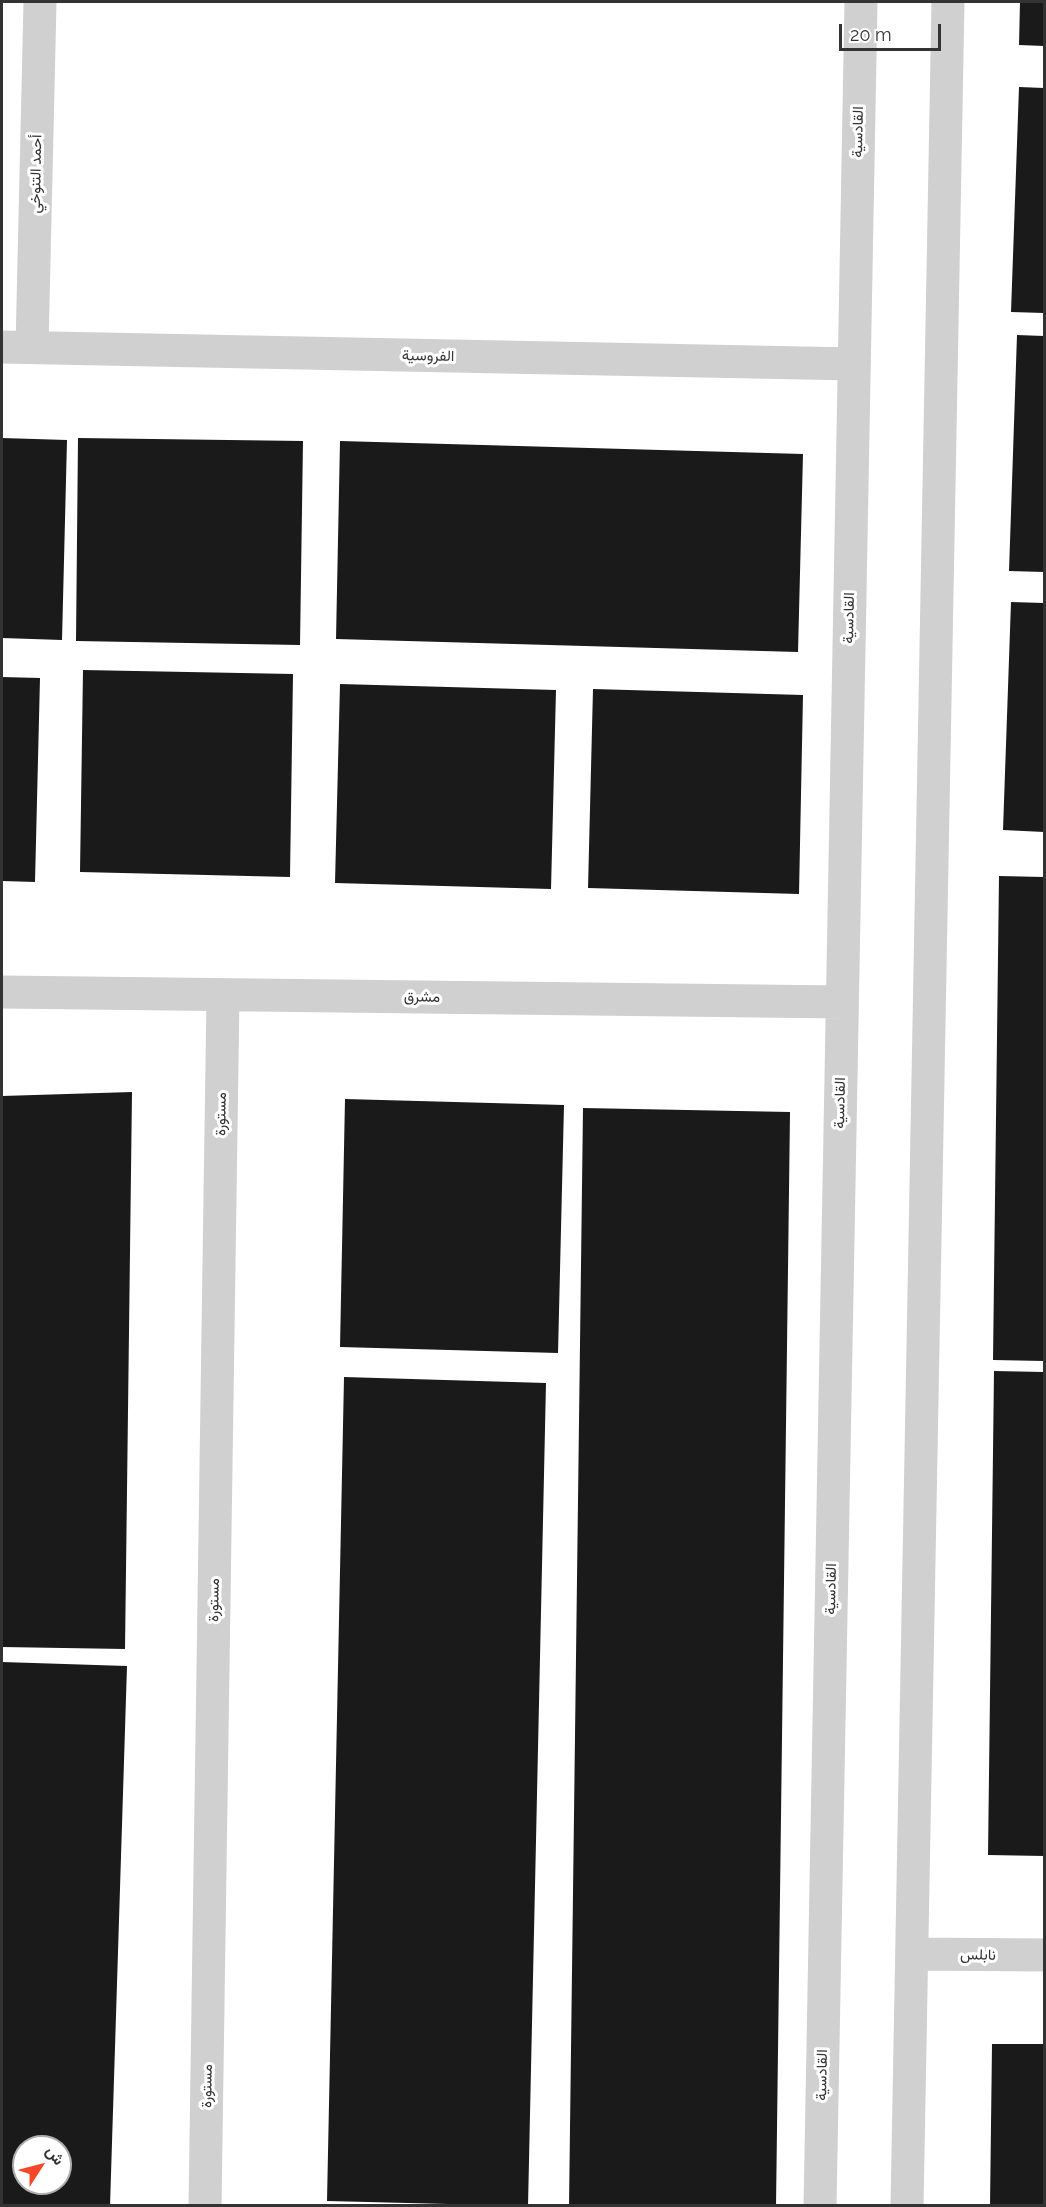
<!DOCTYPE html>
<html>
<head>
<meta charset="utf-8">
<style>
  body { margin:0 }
  #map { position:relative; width:1046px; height:2207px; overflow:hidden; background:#fff; font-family:Raleway,Vazirmatn,sans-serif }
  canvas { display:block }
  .frame { position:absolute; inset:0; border:3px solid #333; pointer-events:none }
  .north { position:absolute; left:12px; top:2135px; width:60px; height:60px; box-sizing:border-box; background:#fff; border:2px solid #adadad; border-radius:50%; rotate:54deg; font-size:16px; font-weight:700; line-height:24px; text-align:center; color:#333 }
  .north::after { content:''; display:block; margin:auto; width:21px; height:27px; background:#f64728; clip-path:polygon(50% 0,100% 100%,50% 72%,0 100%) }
  .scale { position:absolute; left:839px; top:24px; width:102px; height:27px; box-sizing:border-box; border:3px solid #333; border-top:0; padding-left:8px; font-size:18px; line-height:21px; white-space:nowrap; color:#333; -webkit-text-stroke:4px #fff; paint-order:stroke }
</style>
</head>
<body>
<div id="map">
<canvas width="1046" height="2207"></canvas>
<div class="frame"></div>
<div class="north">ش</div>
<div class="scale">20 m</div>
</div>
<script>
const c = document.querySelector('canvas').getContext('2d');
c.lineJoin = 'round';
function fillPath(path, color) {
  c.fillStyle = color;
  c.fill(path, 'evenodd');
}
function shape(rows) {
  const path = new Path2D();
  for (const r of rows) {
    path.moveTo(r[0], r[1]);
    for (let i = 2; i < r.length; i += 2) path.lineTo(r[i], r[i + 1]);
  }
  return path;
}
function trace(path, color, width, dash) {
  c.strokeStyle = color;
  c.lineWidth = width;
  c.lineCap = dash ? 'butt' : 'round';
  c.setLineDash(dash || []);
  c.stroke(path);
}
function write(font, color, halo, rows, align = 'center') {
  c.font = font + ' Raleway,Vazirmatn,sans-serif';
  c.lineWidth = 6;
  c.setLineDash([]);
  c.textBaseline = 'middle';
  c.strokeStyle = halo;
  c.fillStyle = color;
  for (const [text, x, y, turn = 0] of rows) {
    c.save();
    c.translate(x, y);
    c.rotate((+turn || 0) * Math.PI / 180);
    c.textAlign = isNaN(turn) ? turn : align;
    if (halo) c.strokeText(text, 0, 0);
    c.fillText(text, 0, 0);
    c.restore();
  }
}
const building = shape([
  [1020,2,1044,2,1044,46,1019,45],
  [1019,87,1044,88,1044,313,1011,312],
  [1017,335,1044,336,1044,572,1009,571],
  [2,438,67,440,62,640,2,638],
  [78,438,303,441,300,645,76,641],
  [340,441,803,454,798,652,336,639],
  [1011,602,1044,603,1044,832,1003,830],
  [83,670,293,674,290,877,80,872],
  [2,677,40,678,35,882,2,881],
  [340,684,556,690,551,889,335,883],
  [593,689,803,695,799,894,588,888],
  [999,876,1044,877,1044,1361,993,1360],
  [132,1092,125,1649,2,1647,2,1096],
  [345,1099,564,1105,558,1353,340,1347],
  [583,1108,790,1112,776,2206,569,2206],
  [994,1371,1044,1372,1044,1856,988,1855],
  [344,1377,546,1383,528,2206,327,2201],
  [2,1662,127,1666,110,2206,2,2206],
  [24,2147,60,2147,60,2183,24,2183],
  [992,2044,1044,2044,1044,2206,990,2206]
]);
const street = shape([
  [2,347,854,364],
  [32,347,40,2],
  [2,992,842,1002],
  [912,1954,1044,1955],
  [205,2206,223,995],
  [820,2206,861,2],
  [907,2206,948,2]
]);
const streetNames = [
  ["القادسية",858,132,-89],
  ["أحمد التنوخي",36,174,-89],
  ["الفروسية",428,356,1],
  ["القادسية",849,618,-89],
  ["مشرق",422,997,1],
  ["القادسية",840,1103,-89],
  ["مستورة",221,1114,-89],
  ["القادسية",831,1589,-89],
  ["مستورة",214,1600,-89],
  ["نابلس",978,1955,1],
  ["القادسية",822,2075,-89],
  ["مستورة",207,2086,-89]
];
fillPath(building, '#1a1a1a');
trace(street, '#d0d0d0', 33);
write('15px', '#333', '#fff', streetNames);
</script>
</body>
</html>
